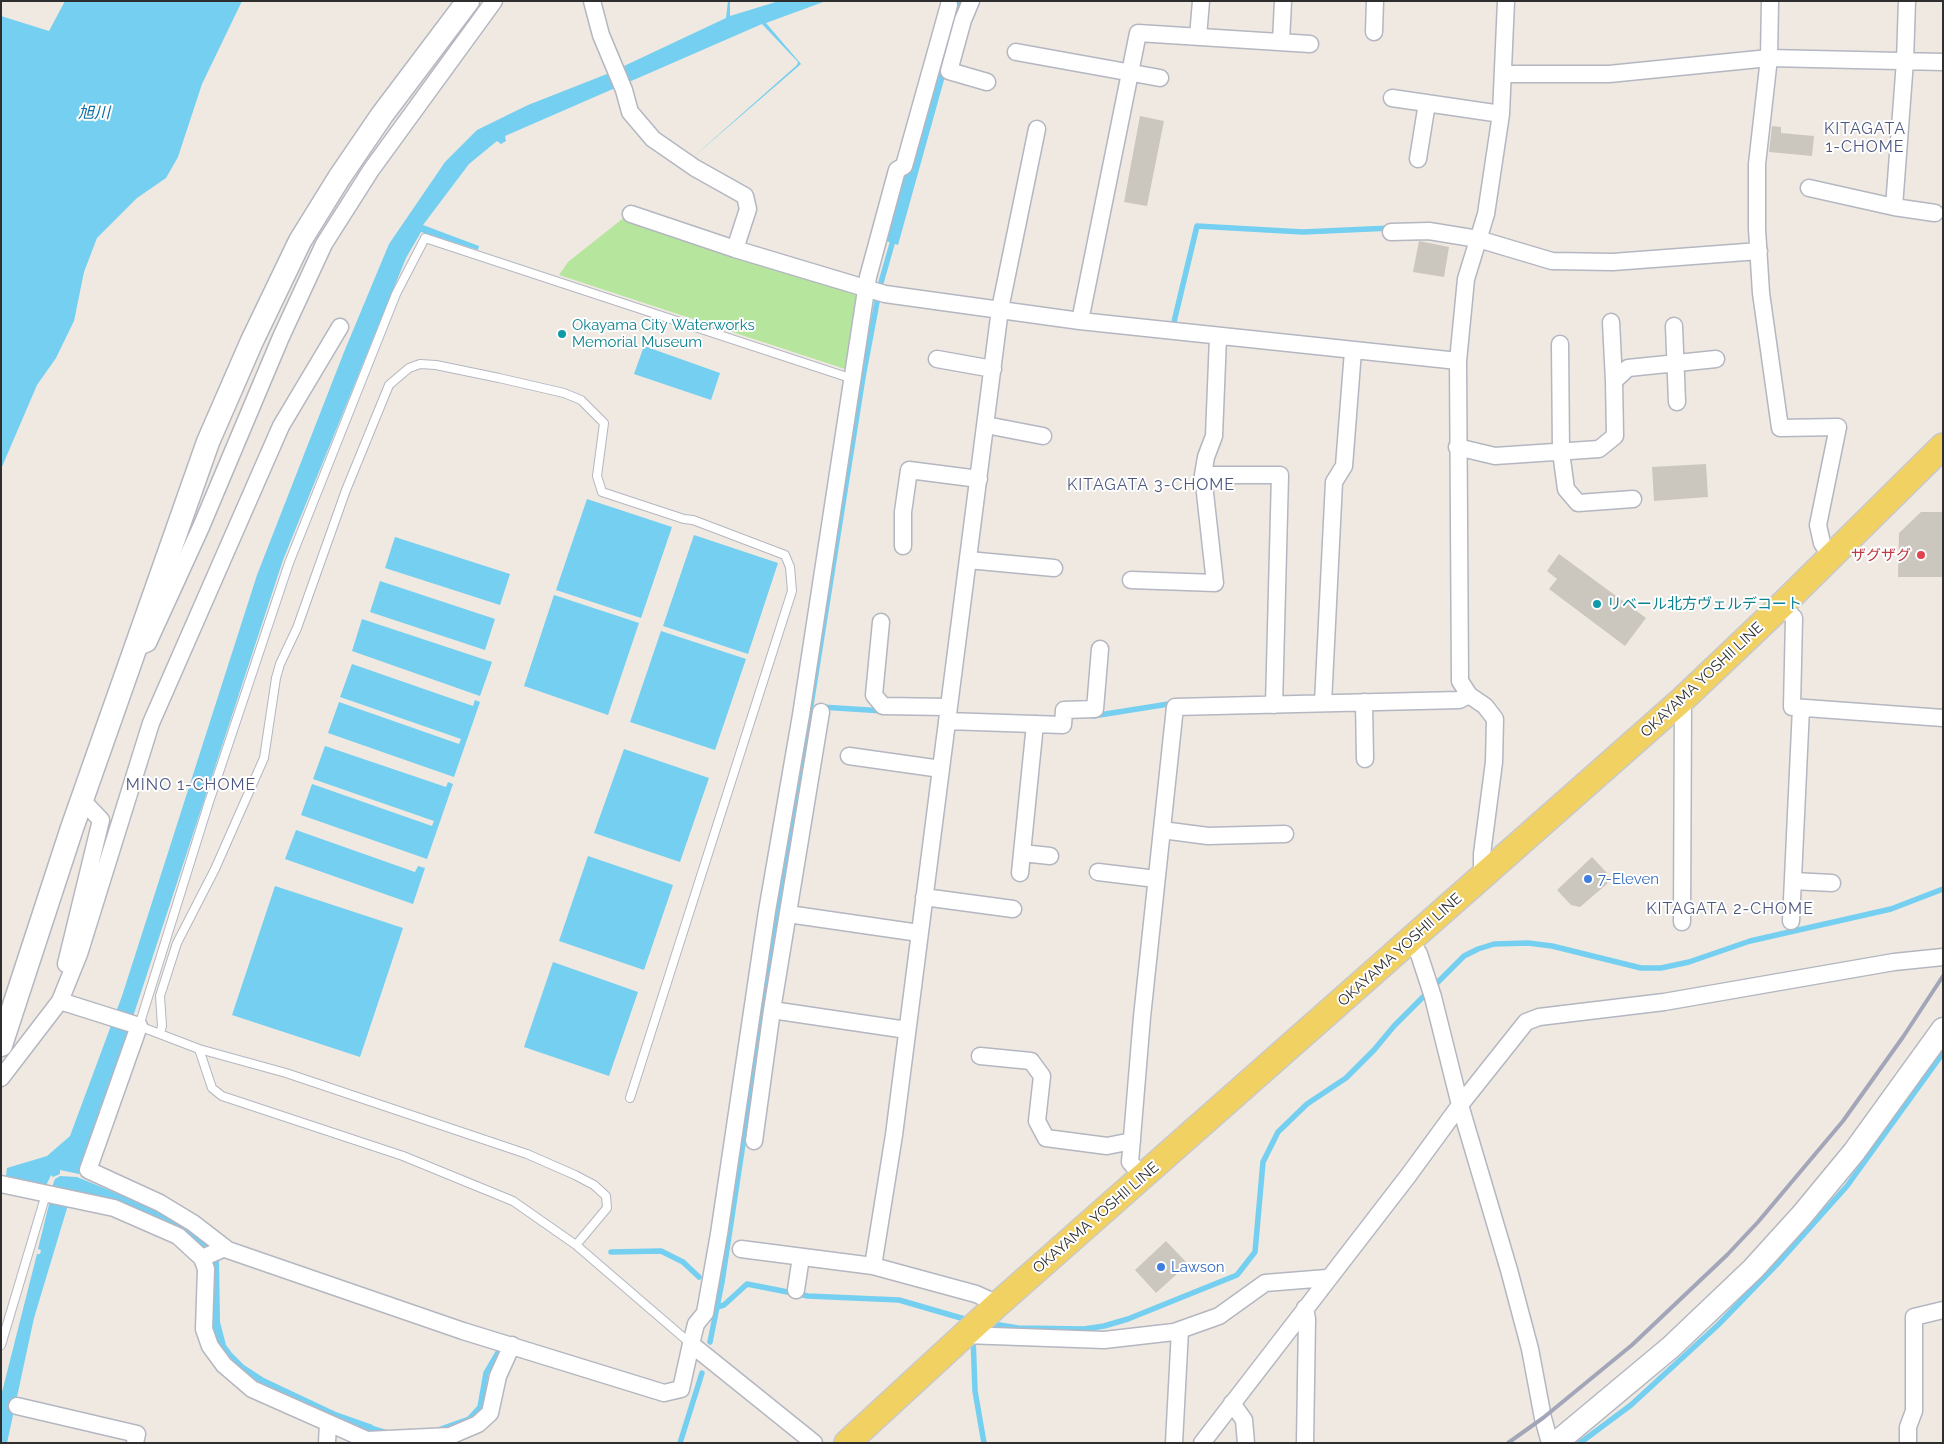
<!DOCTYPE html>
<html>
<head>
<meta charset="utf-8">
<style>
  body { margin:0 }
  #map { position:relative; width:1944px; height:1444px; overflow:hidden; background:#efe9e1; font-family:Raleway,sans-serif }
  canvas { display:block }
  .frame { position:absolute; inset:0; border:2px solid #2e2e2e; pointer-events:none }
</style>
</head>
<body>
<div id="map">
<canvas width="1944" height="1444"></canvas>
<div class="frame"></div>
</div>
<script>
const c = document.querySelector('canvas').getContext('2d');
c.lineJoin = 'round';
function fillPath(path, color) {
  c.fillStyle = color;
  c.fill(path, 'evenodd');
}
function shape(rows) {
  const path = new Path2D();
  for (const r of rows) {
    path.moveTo(r[0], r[1]);
    for (let i = 2; i < r.length; i += 2) path.lineTo(r[i], r[i + 1]);
  }
  return path;
}
function trace(path, color, width, dash) {
  c.strokeStyle = color;
  c.lineWidth = width;
  c.lineCap = dash ? 'butt' : 'round';
  c.setLineDash(dash || []);
  c.stroke(path);
}
function write(font, color, halo, rows, align = 'center') {
  c.font = font + ' Raleway,"Noto Sans JP",sans-serif';
  c.lineWidth = 4;
  c.setLineDash([]);
  c.textBaseline = 'middle';
  c.strokeStyle = halo;
  c.fillStyle = color;
  for (const [text, x, y, turn = 0] of rows) {
    c.save();
    c.translate(x, y);
    c.rotate((+turn || 0) * Math.PI / 180);
    c.textAlign = isNaN(turn) ? turn : align;
    if (halo) c.strokeText(text, 0, 0);
    c.fillText(text, 0, 0);
    c.restore();
  }
}
const green = shape([
  [626,216,856,295,858,300,845,369,559,275,568,262]
]);
const water = shape([
  [65,1,242,1,202,84,178,157,166,178,137,198,97,238,84,272,74,321,56,358,37,385,1,469,1,16,49,31],
  [728,1,730,1,730,16,779,1,826,1,766,23,801,64,691,159,797,65,798,62,762,24,505,136,506,141,501,144,497,141,469,164,423,225,479,246,478,250,421,232,406,258,283,560,127,1035,79,1174,60,1170,60,1174,53,1177,51,1175,44,1190,9,1180,6,1176,7,1168,47,1156,70,1136,122,996,257,575,344,352,389,244,445,162,477,130,528,105,607,74,726,18],
  [954,1,966,1,898,245,886,241,904,171],
  [644,346,720,373,711,400,634,374],
  [587,499,672,527,641,618,556,590],
  [694,535,778,563,748,654,663,626],
  [395,537,510,574,500,605,385,568],
  [380,581,495,619,485,650,370,612],
  [554,595,639,623,608,715,524,686],
  [362,619,492,662,480,696,352,651],
  [661,631,746,659,715,750,630,722],
  [352,664,473,706,475,700,480,702,454,777,328,733,339,702,459,744,461,739,340,697],
  [325,746,446,787,448,782,453,784,427,859,301,815,312,784,432,826,434,821,313,779],
  [624,749,709,778,680,862,594,833],
  [296,830,415,872,418,866,425,868,413,904,285,859],
  [588,856,673,885,644,970,559,941],
  [275,886,403,928,360,1057,232,1015],
  [553,962,638,992,609,1076,524,1047],
  [60,1176,77,1177,165,1213,205,1240,219,1258,220,1322,226,1345,232,1353,244,1365,264,1378,336,1412,373,1425,370,1436,261,1386,213,1345,208,1265,146,1215,68,1205,34,1318,7,1443,1,1443,1,1396,37,1254,40,1254,41,1250,38,1249,50,1200,50,1192,55,1179]
]);
const stream = shape([
  [1170,325,1173,326,1197,226,1303,232,1391,228],
  [821,707,884,711],
  [1093,716,1175,703],
  [611,1252,661,1251,683,1262,699,1277],
  [717,1307,724,1305,747,1284,808,1296,899,1300,968,1320],
  [987,1323,1018,1328,1084,1329,1104,1326,1128,1319,1237,1275,1255,1252,1263,1162,1278,1132,1307,1104,1346,1078,1374,1050,1394,1026,1464,956,1478,949,1494,944,1528,943,1552,946,1641,968,1661,968,1689,962,1750,941,1891,909,1943,889],
  [973,1336,975,1391,984,1443],
  [710,1342,722,1282,778,913,863,377,880,286,894,237],
  [367,1427,387,1433],
  [438,1430,469,1419,480,1407,486,1373,499,1351],
  [680,1443,702,1373],
  [1580,1443,1631,1405,1718,1325,1780,1261,1847,1186,1943,1053]
]);
const building = shape([
  [1140,116,1164,121,1147,206,1124,202],
  [1772,126,1781,127,1781,133,1814,136,1812,156,1769,152],
  [1419,241,1449,247,1444,277,1413,272],
  [1706,464,1708,497,1654,501,1652,467],
  [1921,512,1943,512,1943,577,1898,577,1899,533],
  [1559,554,1646,618,1625,646,1549,589,1557,579,1547,571],
  [1592,857,1608,874,1607,884,1580,907,1571,905,1557,890],
  [1166,1241,1188,1264,1156,1293,1135,1270]
]);
const lane = shape([
  [160,1033,162,1026,160,996,177,943,215,869,264,758,276,678,280,664,297,628,346,490,389,385,409,368,420,364,436,365,499,378,564,393,581,400,604,423,597,476,602,492,684,519,693,520,785,555,790,567,792,591,630,1098],
  [199,1049,286,1073,527,1154,575,1175,594,1185,606,1196,607,1208,576,1245],
  [691,1344,576,1245,513,1201,403,1156,222,1096,212,1088,199,1049,139,1026,208,805,289,563,396,294,425,238,853,379],
  [1,1345,46,1194]
]);
const street = shape([
  [592,1,601,35,624,90,630,112,653,139,695,168,745,196,748,209,735,249],
  [971,1,963,20,949,71,987,82],
  [1770,1,1769,58,1757,164,1757,229,1761,293,1780,428,1838,427,1818,525,1822,543,1831,557],
  [1374,32,1375,1],
  [1198,37,1201,1],
  [1281,42,1283,1],
  [1016,52,1160,78],
  [1503,74,1609,74,1769,58,1943,62],
  [1392,98,1501,114],
  [1418,159,1427,103],
  [1809,188,1894,207,1935,213],
  [1894,207,1905,61,1907,1],
  [631,214,735,249,885,294,1080,321,1458,361],
  [1391,232,1429,231,1478,239,1552,261,1613,262,1759,251],
  [1080,321,1138,33,1310,44],
  [1611,322,1614,381],
  [1674,326,1677,402],
  [1560,344,1561,452,1566,489,1578,503,1633,499],
  [937,359,993,369],
  [986,425,1043,436],
  [1457,447,1495,456,1599,449,1615,436,1614,381,1628,368,1716,359],
  [1203,475,1280,475,1274,705],
  [903,546,903,512,909,470,979,479],
  [968,560,1054,568],
  [1131,580,1215,583,1203,475,1206,457,1214,436,1218,337],
  [1782,605,1794,618,1792,707,1943,718],
  [881,622,874,695,883,706,948,707],
  [136,648,148,643,201,527,281,337,324,244,371,170,494,1],
  [1364,702,1365,759],
  [1323,703,1334,482,1344,466,1353,351],
  [947,721,1063,725,1064,710,1095,709,1100,649],
  [849,756,941,769],
  [1162,830,1208,836,1285,834],
  [1022,853,1050,856],
  [1098,872,1156,879],
  [1020,873,1035,724],
  [1485,874,1482,866,1482,854,1494,762,1495,719,1485,706,1469,695,1460,681,1458,361,1466,279,1486,214,1501,114,1506,1],
  [1793,881,1832,883],
  [924,897,1013,909],
  [788,914,919,933],
  [1791,921,1801,708],
  [1682,922,1683,699],
  [1411,941,1419,954,1433,997,1460,1105,1509,1270,1530,1349,1543,1418,1550,1443],
  [66,964,101,820,82,800],
  [60,1001,139,1026,88,1170,160,1203,193,1223,228,1250,463,1331,664,1393,681,1389,691,1344,814,1443],
  [772,1010,907,1030],
  [980,1056,1031,1061,1042,1076,1037,1121,1046,1138,1107,1146,1132,1141],
  [1,1078,60,1001,79,954,151,723,281,426,340,327],
  [754,1141,772,1010,821,712],
  [1143,1177,1130,1162,1142,1017,1175,707,1459,700,1469,695],
  [1,1184,114,1208,178,1236,202,1258,225,1248],
  [741,1249,873,1266,976,1294,998,1304],
  [202,1258,206,1269,204,1329,210,1346,224,1365,252,1389,367,1440,450,1436,478,1424,490,1413,498,1376,512,1345],
  [873,1266,894,1135,1000,309,1037,129],
  [796,1290,801,1257],
  [1305,1308,1307,1319,1305,1443],
  [965,1335,1104,1340,1174,1332,1219,1316,1265,1283,1327,1278],
  [691,1344,696,1324,705,1313,719,1234,767,911,801,715,868,277,897,170,904,166,949,5],
  [1232,1403,1244,1420,1246,1443],
  [17,1406,137,1434,135,1443],
  [327,1443,328,1423],
  [1174,1443,1180,1330],
  [1202,1443,1408,1176,1460,1105,1526,1022,1539,1017,1664,1002,1894,962,1943,957],
  [1908,1443,1908,1427,1914,1411,1914,1317,1943,1310]
]);
const secondary = shape([
  [1,1045,72,828,208,442,252,341,300,241,339,178,382,115,468,1],
  [1556,1443,1671,1347,1753,1269,1802,1215,1854,1152,1943,1029]
]);
const primary = shape([
  [847,1443,998,1304,1683,699,1782,605,1943,446]
]);
const rail = shape([
  [1508,1443,1543,1418,1632,1345,1727,1255,1758,1222,1843,1121,1903,1037,1943,976]
]);
const markers = [
  [562,334,5,"#0f9aa8"],
  [1921,555,5,"#e0444e"],
  [1597,604,5,"#0f9aa8"],
  [1588,879,5,"#3f7fe0"],
  [1161,1267,5,"#3f7fe0"]
];
const cultureNames = [
  ["Okayama City Waterworks",572,325],
  ["Memorial Museum",572,342],
  ["リベール北方ヴェルデコート",1607,604]
];
const healthNames = [
  ["ザグザグ",1911,555]
];
const streetNames = [
  ["OKAYAMA YOSHII LINE",1702,680,-43],
  ["OKAYAMA YOSHII LINE",1400,950,-42],
  ["OKAYAMA YOSHII LINE",1096,1218,-41]
];
const shopNames = [
  ["7-Eleven",1598,879],
  ["Lawson",1171,1267]
];
const waterNames = [
  ["旭川",94,113]
];
const neighbourhoodNames = [
  ["KITAGATA",1865,129],
  ["1-CHOME",1865,147],
  ["KITAGATA 3-CHOME",1151,485],
  ["MINO 1-CHOME",191,785],
  ["KITAGATA 2-CHOME",1730,909]
];
fillPath(green, '#b6e59e');
fillPath(water, '#75cff0');
trace(stream, '#75cff0', 5.5);
fillPath(building, '#cbc7bf');
trace(lane, '#b4b7c1', 10);
trace(street, '#b4b7c1', 19);
trace(secondary, '#b4b7c1', 25);
trace(primary, '#c9c9c9', 28);
trace(lane, '#fff', 8);
trace(street, '#fff', 16);
trace(secondary, '#fff', 22);
trace(primary, '#f2d163', 25);
trace(rail, '#a3a6b8', 4);
for (const [x, y, r, color] of markers) {
  const dot = new Path2D();
  dot.arc(x, y, r, 0, 2 * Math.PI);
  c.fillStyle = color;
  c.fill(dot);
  trace(dot, '#fff', 2);
}
write('15px', '#0d838f', '#fff', cultureNames, 'left');
write('15px', '#be3a42', '#fff', healthNames, 'right');
write('15px', '#2e2e2e', '#fff', streetNames);
write('15px', '#366cbe', '#fff', shopNames, 'left');
write('italic 16px', '#0d6fa3', '#fff', waterNames);
c.letterSpacing = '1px';
write('16px', '#4d5680', '#fff', neighbourhoodNames);
c.letterSpacing = '0px';
</script>
</body>
</html>
